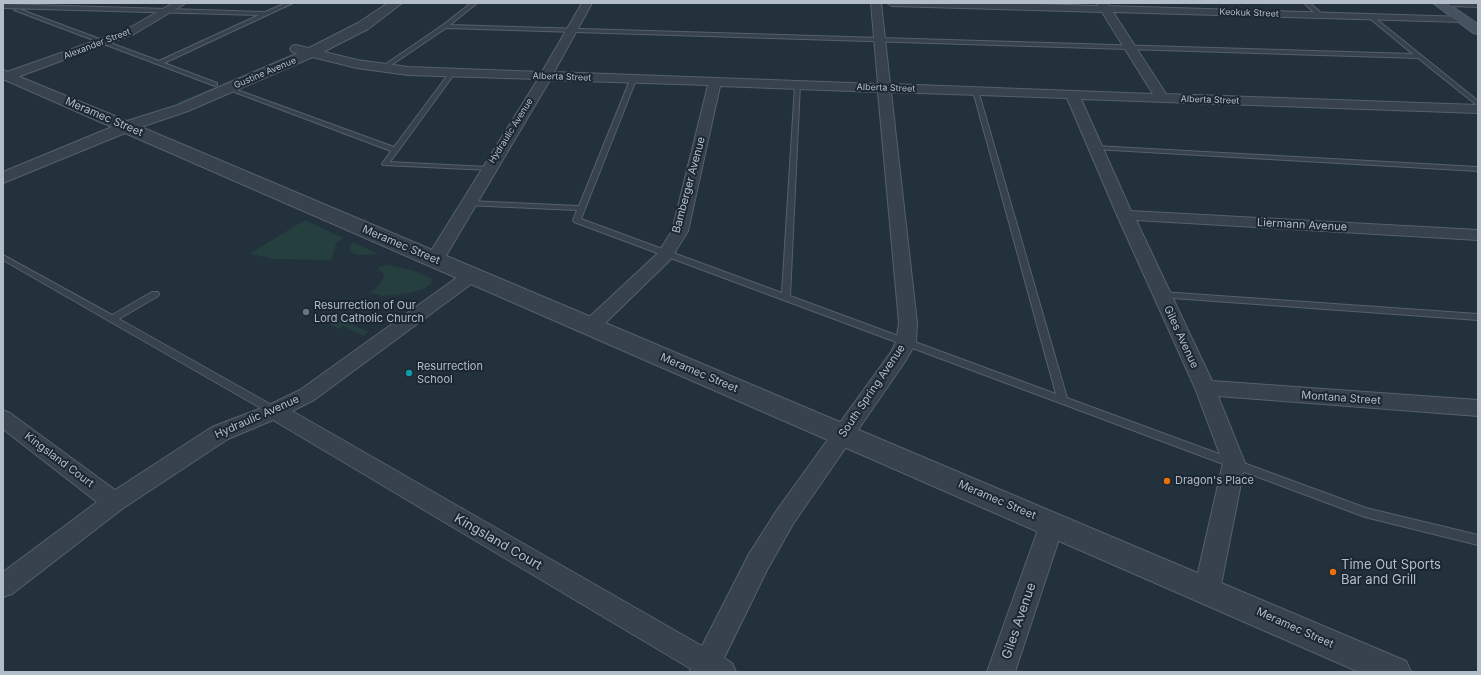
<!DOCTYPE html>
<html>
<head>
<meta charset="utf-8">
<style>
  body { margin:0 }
  #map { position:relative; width:1481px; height:675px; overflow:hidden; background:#23313d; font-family:Inter,sans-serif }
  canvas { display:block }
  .frame { position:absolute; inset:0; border:4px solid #b2bdc9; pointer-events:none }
</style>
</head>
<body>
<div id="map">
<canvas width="1481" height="675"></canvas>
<div class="frame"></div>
</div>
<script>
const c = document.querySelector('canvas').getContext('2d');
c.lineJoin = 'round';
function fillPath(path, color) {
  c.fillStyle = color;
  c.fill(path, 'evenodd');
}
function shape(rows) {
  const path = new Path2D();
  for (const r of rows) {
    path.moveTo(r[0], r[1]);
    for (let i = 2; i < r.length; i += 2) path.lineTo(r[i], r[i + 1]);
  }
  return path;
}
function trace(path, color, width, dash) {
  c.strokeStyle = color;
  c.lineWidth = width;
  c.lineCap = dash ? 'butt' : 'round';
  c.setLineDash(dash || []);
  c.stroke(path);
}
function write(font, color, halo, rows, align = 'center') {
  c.font = font + ' Inter,sans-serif';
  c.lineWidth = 4;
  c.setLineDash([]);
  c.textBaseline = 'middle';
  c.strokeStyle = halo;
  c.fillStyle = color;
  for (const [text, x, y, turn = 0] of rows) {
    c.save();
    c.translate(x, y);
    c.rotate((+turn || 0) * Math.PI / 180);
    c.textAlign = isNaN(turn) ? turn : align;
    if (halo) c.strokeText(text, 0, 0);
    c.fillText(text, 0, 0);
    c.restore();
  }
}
const green = shape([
  [288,56,290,57,180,105,176,103],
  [305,220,343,238,336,243,333,256,330,260,275,259,249,254],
  [352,242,379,254,358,255,352,253,349,248],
  [386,265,411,270,431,278,432,283,424,289,404,294,383,296,370,293,380,284,384,277,383,273,377,268],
  [330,314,367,331,368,332,363,336,343,326,339,329,321,320]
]);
const service = shape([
  [286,3,293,3,164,63,217,83,217,85,215,86,14,10,19,9,159,61,259,15,3,8,3,4,265,12,286,3],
  [471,3,477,3,450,25,1413,54,1368,17,1368,15,1370,14,1478,101,1478,106,1418,58,446,28,384,70,380,70,380,68,443,25,471,3],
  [1304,3,1310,3,1322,14,1322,16,1318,16,1304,3],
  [450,72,455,73,390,162,488,167,492,169,490,170,383,165,382,164,391,151,224,88,229,87,394,147,450,72],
  [633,78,636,80,581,219,782,293,795,85,800,84,790,296,1056,394,973,91,978,90,1067,398,1366,508,1478,535,1478,545,1365,517,1060,403,574,222,573,220,577,210,465,205,465,201,468,201,579,206,630,80,633,78],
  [1096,146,1478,167,1478,171,1094,149,1094,147,1096,146],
  [3,255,112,315,152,292,158,292,159,294,158,296,119,319,277,408,279,411,277,414,271,414,3,260,3,255],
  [1162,292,1478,314,1478,320,1159,297,1158,295,1159,293,1162,292]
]);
const minor = shape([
  [173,3,186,3,134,34,12,79,8,80,3,78,4,73,126,30,173,3],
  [582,3,592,3,554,72,878,84,871,3,881,3,890,84,1153,94,1102,12,892,6,887,3,1007,3,1098,6,1097,3,1107,3,1109,6,1466,17,1468,19,1466,21,1462,22,1113,12,1166,94,1478,105,1478,113,1081,99,1131,211,1478,230,1478,240,1136,220,1212,381,1478,400,1478,416,1218,396,1245,463,1220,590,1216,598,1207,601,1198,598,1194,590,1223,463,1195,388,1117,215,1067,98,891,92,917,323,916,342,906,360,793,524,767,570,724,658,732,663,736,672,689,672,691,669,273,420,228,439,122,509,12,594,3,597,3,572,97,502,3,429,3,410,10,413,115,490,212,427,267,406,300,390,466,271,472,270,478,271,481,275,478,279,314,400,292,411,702,646,749,554,777,510,891,352,896,342,899,323,878,92,720,86,688,231,670,260,598,330,591,332,584,330,582,326,584,322,658,253,672,231,708,85,550,80,444,259,441,263,435,264,429,263,426,259,538,79,408,75,357,68,292,52,290,49,292,46,296,45,357,60,408,67,542,72,582,3],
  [1446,3,1478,3,1478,7,1451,6,1446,3],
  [1052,514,1060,517,1064,524,1015,672,987,672,1040,524,1044,517,1052,514]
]);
const tertiary = shape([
  [388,3,402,3,368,29,315,56,188,111,141,127,1406,661,1411,672,1359,672,125,133,3,183,3,172,112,127,3,79,3,70,127,121,178,105,305,50,358,23,388,3]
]);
const secondary = shape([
  [1433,3,1447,3,1478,24,1478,34,1473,33,1433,3]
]);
const markers = [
  [306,312,4,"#6b7280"],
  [409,373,4,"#0f9aa8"],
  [1167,481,4,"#e8710a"],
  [1333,572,4,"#e8710a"]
];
const farStreetnames = [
  ["Keokuk Street",1249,13,2],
  ["Alexander Street",97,44,-21],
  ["Gustine Avenue",265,73,-23],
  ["Alberta Street",562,77,2],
  ["Alberta Street",886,88,2],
  ["Alberta Street",1210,100,2],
  ["Hydraulic Avenue",511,131,-58]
];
const streetNames = [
  ["Meramec Street",104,117,23],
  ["Bamberger Avenue",689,185,-75],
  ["Liermann Avenue",1302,225,3],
  ["Meramec Street",401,245,23],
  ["Giles Avenue",1181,337,65],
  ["Meramec Street",699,373,23],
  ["South Spring Avenue",872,391,-56],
  ["Montana Street",1341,398,4],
  ["Hydraulic Avenue",257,417,-24],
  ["Kingsland Court",59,460,37],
  ["Meramec Street",997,500,23],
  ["Meramec Street",1295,628,24]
];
const poiNames = [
  ["Resurrection of Our",314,306],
  ["Lord Catholic Church",314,319],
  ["Resurrection",417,367],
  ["School",417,380],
  ["Dragon's Place",1175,481]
];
const nearStreetnames = [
  ["Kingsland Court",498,542,30],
  ["Giles Avenue",1019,621,-71]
];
const nearPoinames = [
  ["Time Out Sports",1341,565],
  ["Bar and Grill",1341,580]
];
fillPath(green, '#253e3e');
trace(service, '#55606b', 2);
trace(minor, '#55606b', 2);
trace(tertiary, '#55606b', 2);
trace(secondary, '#55606b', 2);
fillPath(service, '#37424d');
fillPath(minor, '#37424d');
fillPath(tertiary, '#37424d');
fillPath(secondary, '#455260');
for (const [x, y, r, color] of markers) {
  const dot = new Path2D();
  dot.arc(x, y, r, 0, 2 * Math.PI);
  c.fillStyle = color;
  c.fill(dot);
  trace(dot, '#1c2732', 1.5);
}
write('9px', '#b2bdc9', '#1c2732', farStreetnames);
write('11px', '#b2bdc9', '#1c2732', streetNames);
write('11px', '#b2bdc9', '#1c2732', poiNames, 'left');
write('13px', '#b2bdc9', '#1c2732', nearStreetnames);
write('13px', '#b2bdc9', '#1c2732', nearPoinames, 'left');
</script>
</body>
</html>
